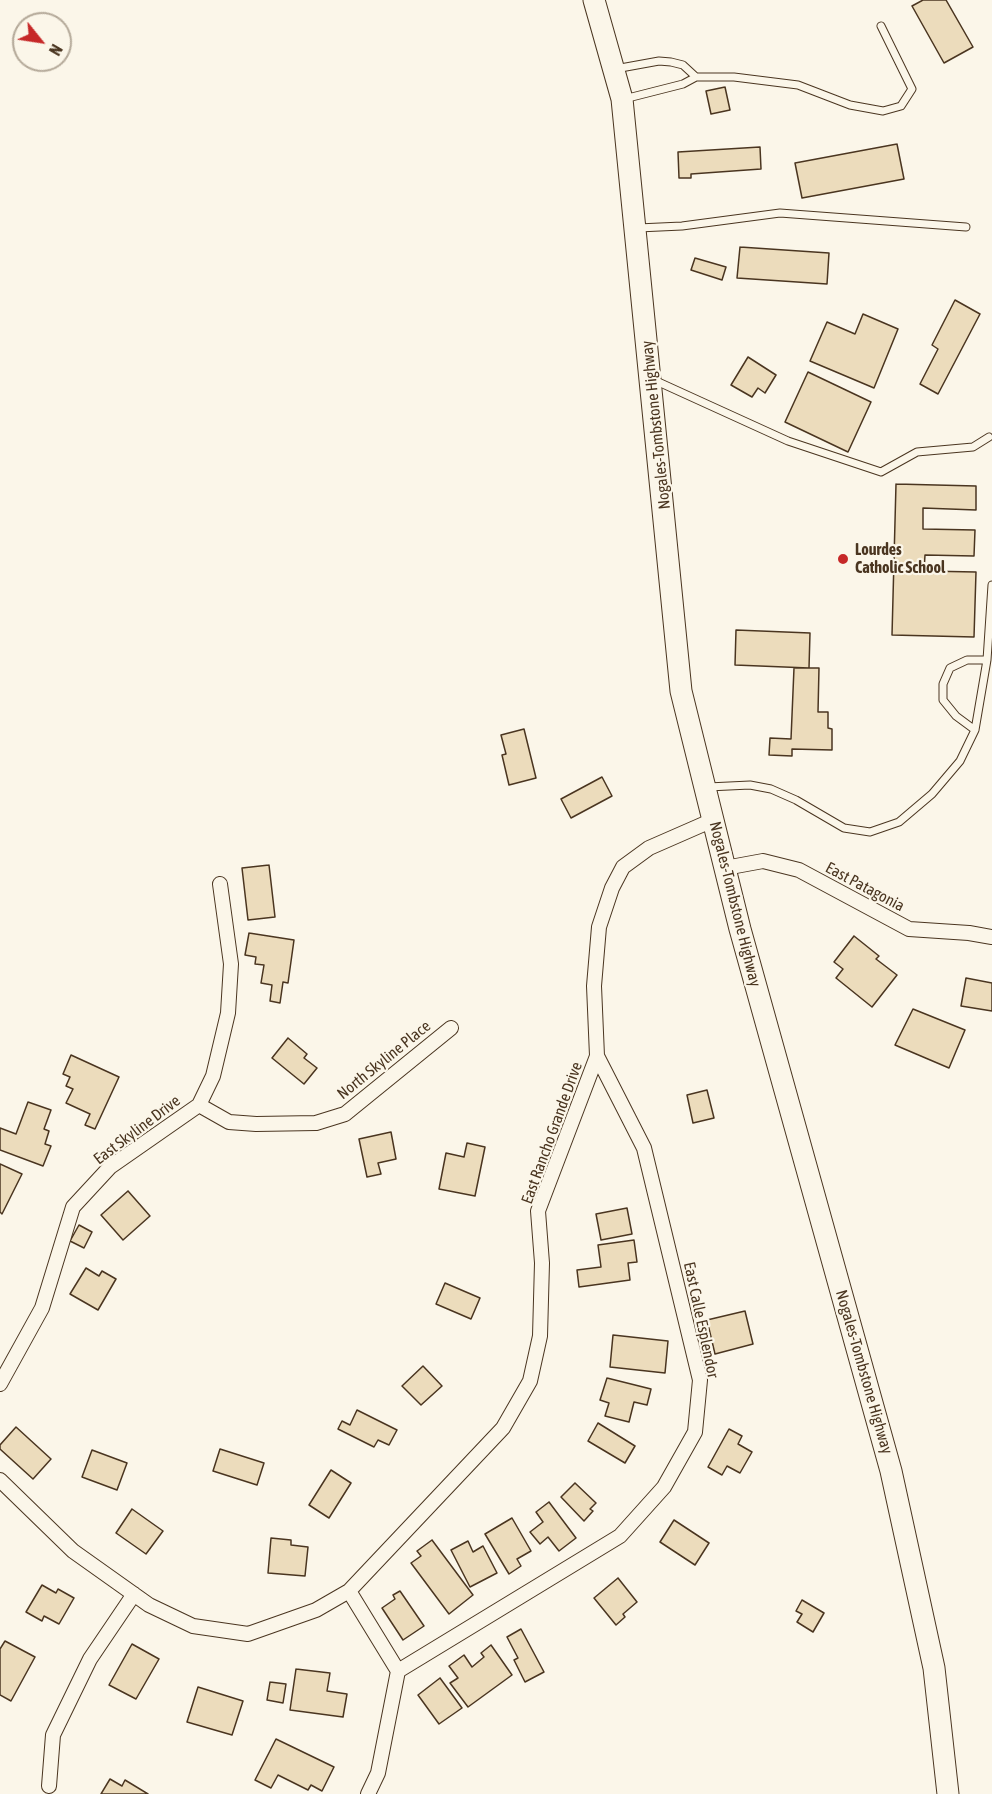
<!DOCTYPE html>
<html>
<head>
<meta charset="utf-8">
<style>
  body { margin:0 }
  #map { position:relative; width:992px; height:1794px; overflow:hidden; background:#fbf6e9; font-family:"Asap Condensed",sans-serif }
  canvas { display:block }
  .north { position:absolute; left:12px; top:12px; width:60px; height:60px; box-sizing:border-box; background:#fbf6e9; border:2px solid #b4a999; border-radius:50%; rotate:120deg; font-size:16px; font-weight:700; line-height:24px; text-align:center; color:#4a3520 }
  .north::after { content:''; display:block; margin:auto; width:21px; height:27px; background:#c62828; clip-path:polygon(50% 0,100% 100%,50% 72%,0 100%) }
</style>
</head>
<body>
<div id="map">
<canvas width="992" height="1794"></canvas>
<div class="north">N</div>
</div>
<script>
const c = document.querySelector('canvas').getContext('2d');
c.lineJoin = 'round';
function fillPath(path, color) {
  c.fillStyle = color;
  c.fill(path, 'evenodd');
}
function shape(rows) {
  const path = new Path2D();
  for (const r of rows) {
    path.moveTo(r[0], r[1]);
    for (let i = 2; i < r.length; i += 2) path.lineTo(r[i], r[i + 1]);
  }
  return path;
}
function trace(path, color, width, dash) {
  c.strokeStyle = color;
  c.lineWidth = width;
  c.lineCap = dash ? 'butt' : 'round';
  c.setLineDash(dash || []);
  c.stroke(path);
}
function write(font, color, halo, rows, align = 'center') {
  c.font = font + ' "Asap Condensed",sans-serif';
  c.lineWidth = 4.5;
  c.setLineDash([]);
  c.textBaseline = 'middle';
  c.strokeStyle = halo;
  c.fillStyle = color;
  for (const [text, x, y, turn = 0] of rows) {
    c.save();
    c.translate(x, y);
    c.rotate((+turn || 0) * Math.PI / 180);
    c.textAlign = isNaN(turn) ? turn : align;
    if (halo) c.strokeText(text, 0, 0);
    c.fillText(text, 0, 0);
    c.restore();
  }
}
const building = shape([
  [923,0,946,0,973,47,944,63,912,6,923,0],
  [725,87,730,110,711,114,706,91,725,87],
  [897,144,904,179,802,198,795,163,897,144],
  [760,147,761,169,691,174,691,178,679,178,678,152,760,147],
  [740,247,829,253,827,284,737,278,740,247],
  [695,258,726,267,722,280,691,270,695,258],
  [955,300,980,314,938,394,920,384,938,349,932,345,955,300],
  [863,314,898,329,874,388,810,361,827,322,855,334,863,314],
  [748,357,776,375,765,393,758,388,752,397,731,385,748,357],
  [808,372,871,402,848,452,785,422,808,372],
  [896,484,976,486,976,510,923,508,923,529,975,530,974,556,925,555,924,571,976,572,974,637,892,635,896,484],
  [736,630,810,633,809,668,735,665,736,630],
  [794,668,819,668,818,712,828,712,828,728,832,729,832,750,792,749,792,756,769,755,770,738,791,739,794,668],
  [524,729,536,778,509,785,502,755,506,754,501,735,524,729],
  [602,777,612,796,571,818,561,799,602,777],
  [269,865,275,917,248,920,242,868,269,865],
  [249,933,294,940,288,983,283,982,280,1003,270,1001,272,985,261,983,264,965,255,964,256,957,245,955,249,933],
  [854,936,879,956,876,959,897,975,872,1007,836,978,843,969,834,962,854,936],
  [966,978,992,983,992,1011,961,1006,966,978],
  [913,1009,965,1030,949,1068,895,1045,913,1009],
  [288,1038,307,1054,304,1058,317,1068,304,1084,272,1058,288,1038],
  [71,1055,119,1077,95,1129,85,1125,90,1114,66,1103,73,1089,66,1086,70,1077,63,1074,71,1055],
  [707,1090,714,1118,693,1123,687,1095,707,1090],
  [28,1102,51,1110,44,1129,49,1131,45,1144,51,1146,43,1166,0,1150,0,1128,16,1134,28,1102],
  [391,1132,396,1159,378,1163,381,1174,367,1177,359,1139,391,1132],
  [467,1143,485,1147,475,1196,439,1189,446,1153,464,1157,467,1143],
  [0,1164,22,1174,2,1214,0,1212,0,1164],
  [128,1191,150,1216,123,1240,101,1215,128,1191],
  [627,1208,632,1234,601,1240,596,1214,627,1208],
  [79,1225,92,1232,84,1248,70,1241,79,1225],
  [634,1240,637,1262,628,1263,630,1280,579,1287,577,1270,601,1267,598,1245,634,1240],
  [86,1268,99,1276,102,1271,116,1279,98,1310,70,1294,86,1268],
  [445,1283,480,1298,471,1319,436,1304,445,1283],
  [745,1311,753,1344,715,1354,707,1320,745,1311],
  [613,1335,668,1341,665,1373,610,1367,613,1335],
  [423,1366,442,1386,421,1405,402,1386,423,1366],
  [607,1378,651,1389,647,1405,634,1402,629,1422,605,1416,609,1403,600,1400,607,1378],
  [357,1410,397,1430,389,1445,378,1440,374,1447,338,1429,342,1421,350,1425,357,1410],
  [598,1423,635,1446,625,1463,588,1441,598,1423],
  [16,1427,51,1459,33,1479,0,1449,0,1445,16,1427],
  [729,1429,742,1436,738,1444,752,1452,740,1473,727,1466,722,1475,708,1467,729,1429],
  [220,1449,264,1463,257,1485,213,1471,220,1449],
  [92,1450,127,1463,117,1490,82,1477,92,1450],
  [331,1470,351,1483,329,1518,309,1505,331,1470],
  [575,1483,596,1503,590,1509,593,1511,584,1521,561,1497,575,1483],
  [549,1502,576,1538,559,1551,548,1537,540,1544,530,1532,543,1522,536,1512,549,1502],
  [132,1509,163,1531,146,1554,116,1533,132,1509],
  [512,1518,531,1551,517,1559,521,1566,509,1574,485,1534,512,1518],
  [674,1520,709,1543,695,1565,660,1542,674,1520],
  [271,1538,291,1540,291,1545,308,1547,305,1576,268,1573,271,1538],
  [432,1540,473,1595,449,1614,411,1563,421,1556,417,1551,432,1540],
  [468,1541,473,1552,483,1546,497,1573,470,1587,451,1550,468,1541],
  [618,1578,637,1602,623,1614,625,1617,616,1625,594,1598,618,1578],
  [42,1585,56,1593,58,1589,74,1598,59,1624,44,1616,42,1621,26,1612,42,1585],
  [400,1591,424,1626,403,1640,382,1608,395,1599,393,1595,400,1591],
  [802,1600,824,1613,813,1632,797,1622,802,1614,796,1611,802,1600],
  [521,1629,544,1672,525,1682,514,1660,518,1658,507,1637,521,1629],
  [5,1641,35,1657,11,1701,0,1695,0,1649,5,1641],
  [132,1644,159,1659,136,1699,109,1685,132,1644],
  [491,1645,512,1675,468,1707,450,1683,458,1678,449,1666,464,1655,472,1667,484,1657,481,1653,491,1645],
  [296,1669,330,1673,327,1691,347,1694,343,1717,290,1710,296,1669],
  [440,1678,462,1708,439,1724,418,1695,440,1678],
  [270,1682,286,1684,283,1703,267,1700,270,1682],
  [198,1687,243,1701,232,1735,187,1722,198,1687],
  [276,1739,334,1767,322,1791,311,1785,308,1790,278,1775,271,1788,255,1780,276,1739],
  [110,1779,122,1786,125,1780,148,1794,101,1794,110,1779]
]);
const service = shape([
  [615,69,659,61,671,62,683,65,696,77],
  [624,99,683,84,696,77,734,77,798,85,850,105,883,111,901,106,912,89,881,26],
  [638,228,682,226,780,213,966,227],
  [654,380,788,441,881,472,917,452,973,447,989,437],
  [975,730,956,716,943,700,943,684,950,668,967,660,987,660],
  [708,787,750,785,771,789,796,800,844,828,870,832,899,822,932,794,960,761,975,730,987,660,992,585]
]);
const minor = shape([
  [725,868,763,861,799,870,909,929,969,933,992,937],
  [199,1105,229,1122,256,1124,316,1123,345,1114,451,1028],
  [0,1384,42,1308,73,1207,110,1167,199,1105,213,1076,228,1013,231,964,220,884],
  [0,1480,73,1551,149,1605,193,1626,248,1634,316,1610,349,1591,503,1428,530,1381,540,1336,542,1263,538,1211,597,1056,594,986,599,927,612,888,623,867,649,848,713,820],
  [349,1591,398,1671,378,1773,368,1794],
  [398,1671,620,1536,664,1487,695,1432,700,1380,644,1148,597,1056],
  [49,1786,53,1735,90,1659,134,1594]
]);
const primary = shape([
  [594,0,622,99,681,691,740,929,891,1471,934,1668,948,1794]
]);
const markers = [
  [843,559,6,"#c62828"]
];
const streetNames = [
  ["Nogales-Tombstone Highway",656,425,-96],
  ["East Patagonia",865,887,28],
  ["Nogales-Tombstone Highway",735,904,76],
  ["North Skyline Place",384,1060,-39],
  ["East Skyline Drive",137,1130,-37],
  ["East Rancho Grande Drive",552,1133,-70],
  ["East Calle Esplendor",701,1320,78],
  ["Nogales-Tombstone Highway",864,1372,74]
];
const poiNames = [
  ["Lourdes",855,550],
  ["Catholic School",855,568]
];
fillPath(building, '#ecdcbc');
trace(building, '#4a3520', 1.5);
trace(service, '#4a3520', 9);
trace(minor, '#4a3520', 16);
trace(primary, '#4a3520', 23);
trace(service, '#fbf6e9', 7);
trace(minor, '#fbf6e9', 14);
trace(primary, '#fbf6e9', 21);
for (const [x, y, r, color] of markers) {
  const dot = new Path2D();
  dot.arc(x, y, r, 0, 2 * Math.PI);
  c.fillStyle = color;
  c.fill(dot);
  trace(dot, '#fbf6e9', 2);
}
write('16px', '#4a3520', '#fbf6e9', streetNames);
write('bold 16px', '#4a3520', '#fbf6e9', poiNames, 'left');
</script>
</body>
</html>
